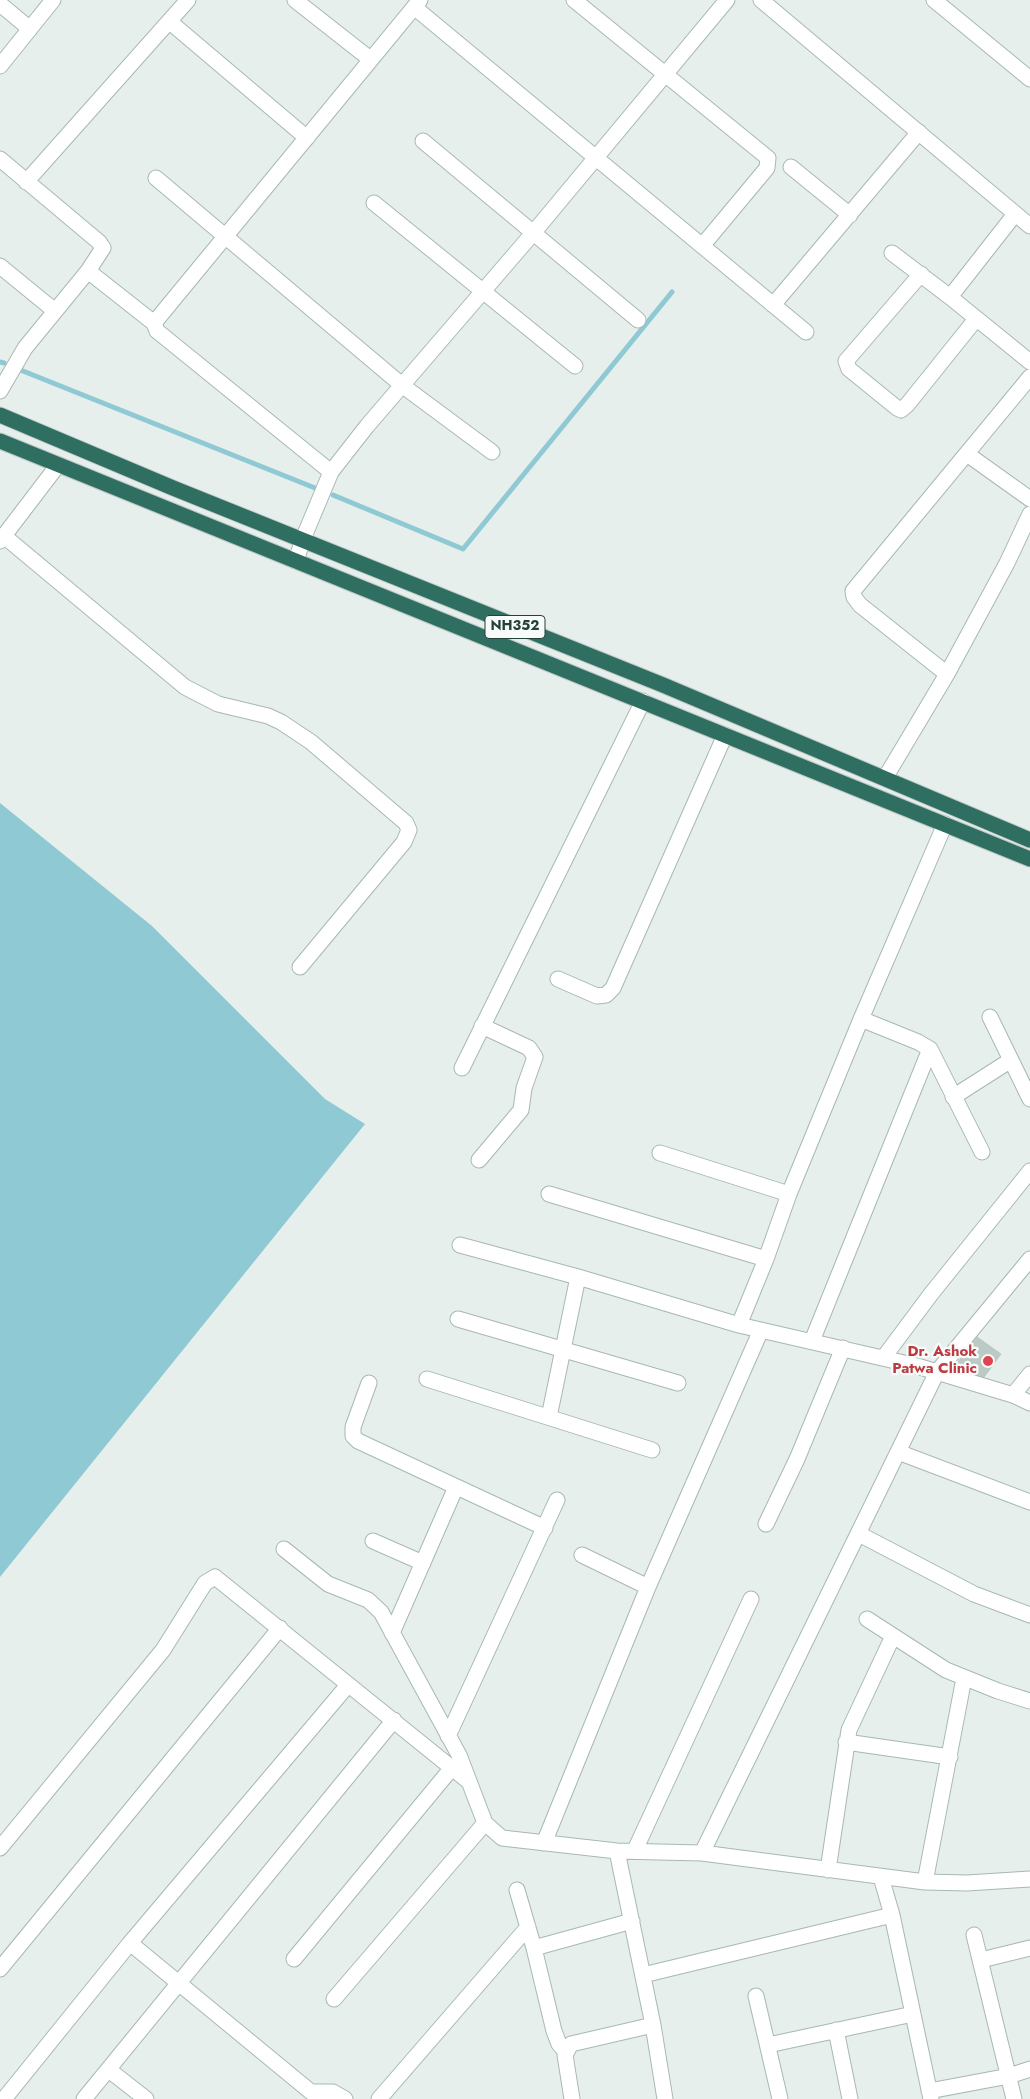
<!DOCTYPE html>
<html>
<head>
<meta charset="utf-8">
<style>
  body { margin:0 }
  canvas { display:block; background:#e6efeb }
</style>
</head>
<body>
<canvas width="1030" height="2099"></canvas>
<script>
const c = document.querySelector('canvas').getContext('2d');
c.lineJoin = 'round';
function fillPath(path, color) {
  c.fillStyle = color;
  c.fill(path, 'evenodd');
}
function shape(rows) {
  const path = new Path2D();
  for (const r of rows) {
    path.moveTo(r[0], r[1]);
    for (let i = 2; i < r.length; i += 2) path.lineTo(r[i], r[i + 1]);
  }
  return path;
}
function trace(path, color, width, dash) {
  c.strokeStyle = color;
  c.lineWidth = width;
  c.lineCap = dash ? 'butt' : 'round';
  c.setLineDash(dash || []);
  c.stroke(path);
}
function write(font, color, halo, rows, align = 'center') {
  c.font = font + ' Jost,sans-serif';
  c.lineWidth = 4.5;
  c.setLineDash([]);
  c.textBaseline = 'middle';
  c.strokeStyle = halo;
  c.fillStyle = color;
  for (const [text, x, y, turn = 0] of rows) {
    c.save();
    c.translate(x, y);
    c.rotate((+turn || 0) * Math.PI / 180);
    c.textAlign = isNaN(turn) ? turn : align;
    if (halo) c.strokeText(text, 0, 0);
    c.fillText(text, 0, 0);
    c.restore();
  }
}
const water = shape([
  [0,803,152,926,325,1099,365,1124,0,1577]
]);
const stream = shape([
  [0,362,4,363],
  [18,369,320,490],
  [333,495,463,549,672,292]
]);
const building = shape([
  [977,1337,1001,1354,982,1380,958,1362,977,1337]
]);
const minor = shape([
  [295,0,370,59],
  [574,0,768,158,767,168,702,246],
  [761,0,1030,226],
  [934,0,1030,79],
  [0,4,30,29],
  [414,7,806,332],
  [170,22,307,138],
  [0,66,53,0],
  [423,141,638,320],
  [0,159,99,242,103,248,88,271,25,348,0,391],
  [791,167,850,215],
  [156,178,403,386,492,452],
  [26,182,188,0],
  [374,203,575,366],
  [892,253,950,297,1030,362],
  [0,266,55,311],
  [88,271,154,323],
  [921,274,846,361,849,369,897,408,901,410,907,405,976,319],
  [950,297,1015,214],
  [773,305,919,132],
  [967,454,1030,499],
  [331,472,157,331,154,323,420,0],
  [4,536,185,687,218,704,268,716,281,722,311,742,406,823,409,830,404,842,300,967],
  [0,541,58,465],
  [296,561,303,539,331,472,367,426,534,232,727,0],
  [947,674,860,605,854,597,853,591,1030,377],
  [885,778,947,674,1007,563,1030,514],
  [558,979,597,996,606,995,613,988,725,735],
  [990,1017,1030,1099],
  [861,1019,918,1042,930,1049,982,1152],
  [462,1068,643,701],
  [953,1097,1011,1060],
  [660,1153,789,1194],
  [479,1160,521,1110,524,1088,535,1057,529,1048,482,1026],
  [549,1194,766,1259],
  [460,1245,578,1277,739,1325,917,1366,1013,1395,1030,1403],
  [458,1319,678,1383],
  [739,1325,766,1259,789,1194,861,1019,945,824],
  [812,1341,930,1049],
  [884,1357,931,1294,1030,1171],
  [427,1379,652,1450],
  [369,1383,353,1427,353,1436,358,1441,545,1528],
  [1013,1395,1030,1374],
  [549,1417,578,1277],
  [898,1452,1030,1502],
  [766,1524,797,1459,843,1348],
  [859,1534,974,1594,1030,1615],
  [373,1541,423,1563],
  [284,1549,328,1584,368,1600,381,1612,459,1755,485,1823,502,1838,617,1851,702,1853,925,1882,967,1883,1030,1879],
  [582,1555,648,1587],
  [867,1619,946,1670,998,1691,1030,1701],
  [392,1633,456,1487],
  [448,1736,557,1500],
  [846,1742,950,1757],
  [544,1843,648,1587,761,1330],
  [0,1848,163,1650,205,1583,215,1577,468,1781],
  [635,1850,751,1599],
  [617,1851,653,2025,665,2099],
  [702,1853,937,1372,1030,1259],
  [828,1870,849,1730,893,1636],
  [881,1877,892,1915,931,2099],
  [925,1882,964,1678],
  [517,1890,534,1948,554,2031,559,2044,566,2052],
  [974,1935,1014,2099],
  [130,1943,311,2092,333,2092,345,2099],
  [534,1948,632,1921],
  [294,1959,451,1769],
  [981,1960,1030,1948],
  [0,1969,280,1628],
  [643,1975,892,1915],
  [756,1996,780,2099],
  [334,1999,485,1823],
  [836,2030,850,2099],
  [768,2045,913,2014],
  [109,2070,146,2099],
  [929,2091,1009,2076,1030,2069],
  [4,2099,130,1943,348,1685],
  [84,2099,394,1720],
  [379,2099,528,1927],
  [572,2099,565,2055,571,2044,653,2025]
]);
const highway = shape([
  [0,415,173,488,663,685,1030,840],
  [0,441,1030,859]
]);
const markers = [
  [988,1361,6,"#e0444e"]
];
const shields = [
  [515,627,60]
];
const shieldNames = [
  ["NH352",515,627]
];
const healthNames = [
  ["Dr. Ashok",977,1352],
  ["Patwa Clinic",977,1369]
];
fillPath(water, '#8ec9d4');
trace(stream, '#8ec9d4', 5);
fillPath(building, '#bbcac4');
trace(building, '#b8c9c2', 1);
trace(minor, '#a8b8b2', 17);
trace(highway, '#c2cac8', 17);
trace(minor, '#fff', 15);
trace(highway, '#2f6f62', 15);
for (const [x, y, r, color] of markers) {
  const dot = new Path2D();
  dot.arc(x, y, r, 0, 2 * Math.PI);
  c.fillStyle = color;
  c.fill(dot);
  trace(dot, '#f7fbf9', 2);
}
for (const [x, y, w] of shields) {
  const box = new Path2D();
  box.roundRect(x - w / 2, y - 11.5, w, 23, 4);
  c.fillStyle = '#f7fbf9';
  c.fill(box);
  trace(box, '#24423a', 1);
}
write('bold 14px', '#24423a', null, shieldNames);
write('bold 15px', '#be3a42', '#f7fbf9', healthNames, 'right');
</script>
</body>
</html>
